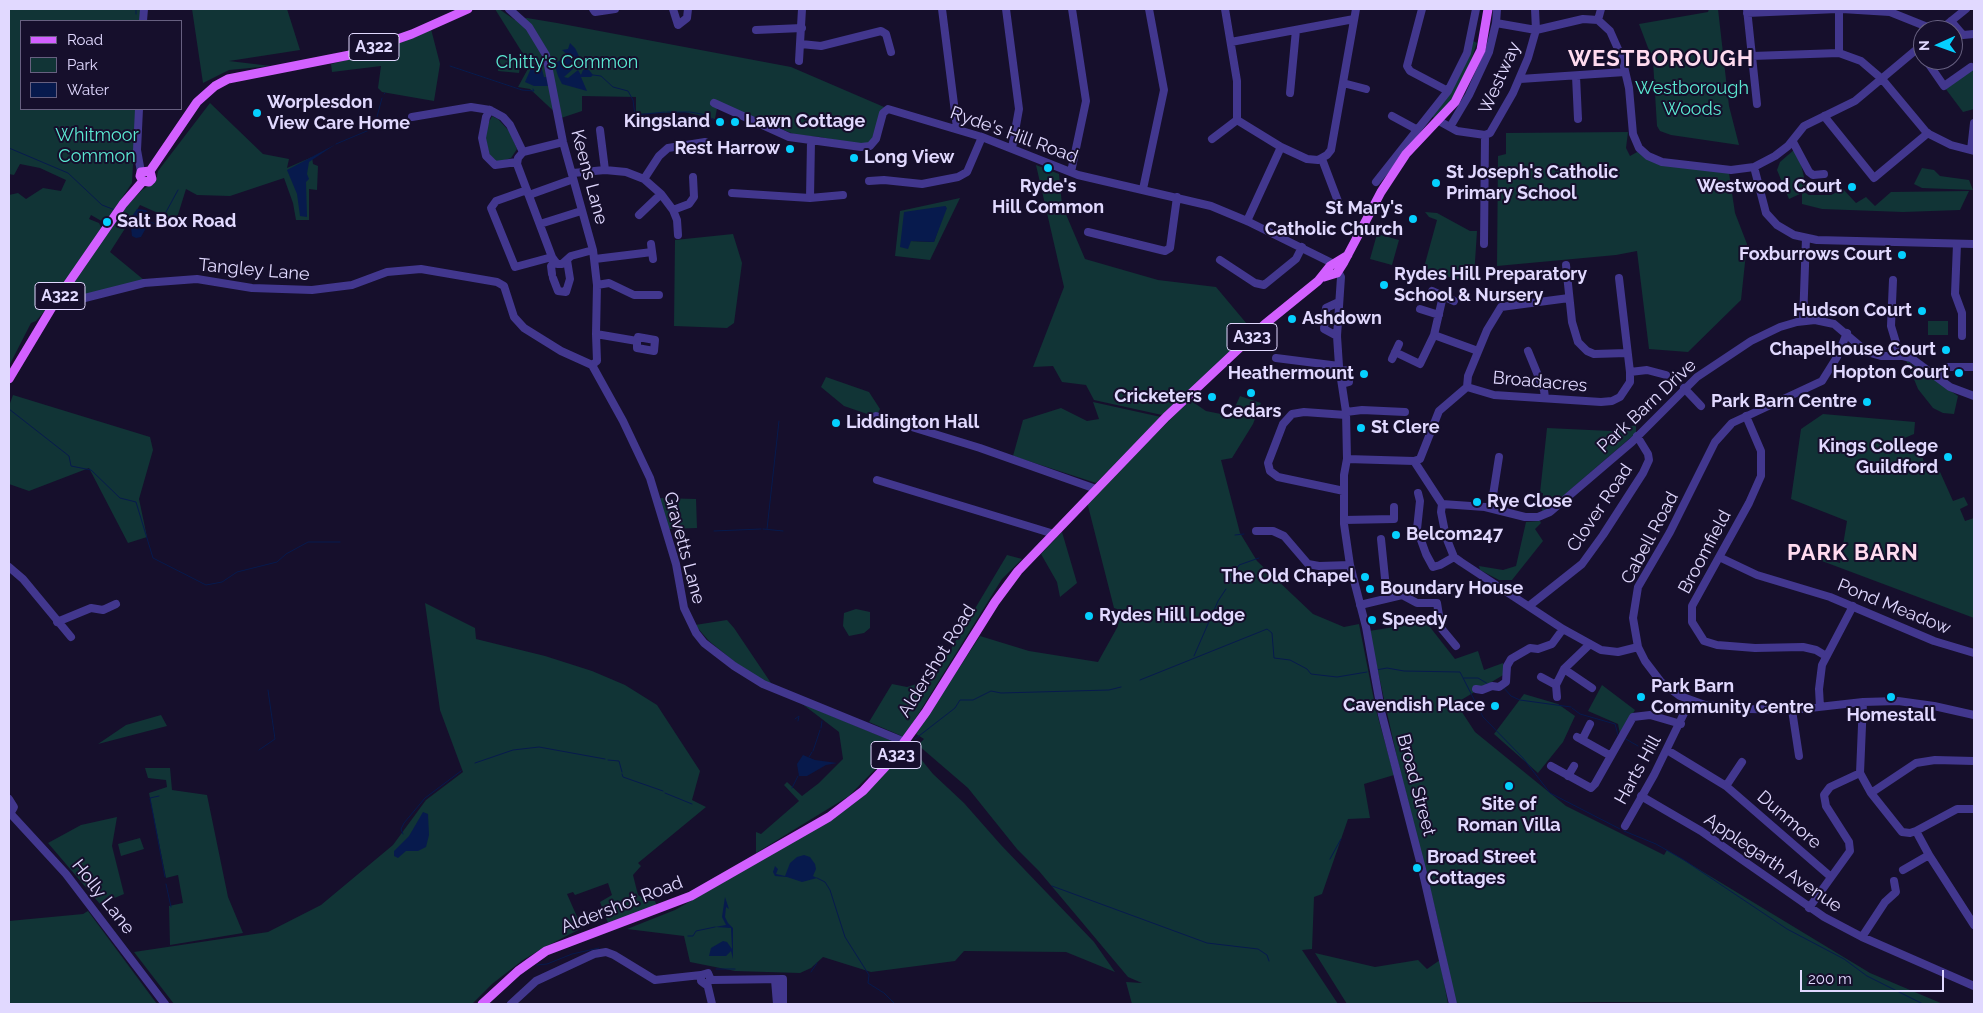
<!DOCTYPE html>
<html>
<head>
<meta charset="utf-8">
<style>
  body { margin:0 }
  #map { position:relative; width:1983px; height:1013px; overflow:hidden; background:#160f2c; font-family:Raleway,sans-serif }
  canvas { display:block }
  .frame { position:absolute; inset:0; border:10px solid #e1d9ff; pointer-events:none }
  .legend { position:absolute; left:20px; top:20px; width:162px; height:90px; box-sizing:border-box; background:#160f2c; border:1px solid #676080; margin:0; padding:6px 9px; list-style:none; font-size:15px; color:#e1d9ff }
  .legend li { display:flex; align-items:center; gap:10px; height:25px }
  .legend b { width:25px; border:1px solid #676080 }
  .north { position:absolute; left:1913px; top:20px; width:50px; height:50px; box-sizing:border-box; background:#160f2c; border:1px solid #676080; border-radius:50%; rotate:268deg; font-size:14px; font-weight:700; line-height:20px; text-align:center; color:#e1d9ff }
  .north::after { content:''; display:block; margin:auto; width:18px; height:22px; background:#05d0ff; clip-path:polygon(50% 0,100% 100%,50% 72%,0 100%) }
  .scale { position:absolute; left:1800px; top:970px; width:144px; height:22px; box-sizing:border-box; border:2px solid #e1d9ff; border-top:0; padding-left:6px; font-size:15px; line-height:18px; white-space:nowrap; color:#e1d9ff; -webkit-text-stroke:4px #160f2c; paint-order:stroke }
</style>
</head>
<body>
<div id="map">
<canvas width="1983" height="1013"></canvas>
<div class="frame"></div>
<ul class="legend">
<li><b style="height:6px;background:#d260ff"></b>Road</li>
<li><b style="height:14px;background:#113436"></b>Park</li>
<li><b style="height:14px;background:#071a4d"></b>Water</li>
</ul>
<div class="north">N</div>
<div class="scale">200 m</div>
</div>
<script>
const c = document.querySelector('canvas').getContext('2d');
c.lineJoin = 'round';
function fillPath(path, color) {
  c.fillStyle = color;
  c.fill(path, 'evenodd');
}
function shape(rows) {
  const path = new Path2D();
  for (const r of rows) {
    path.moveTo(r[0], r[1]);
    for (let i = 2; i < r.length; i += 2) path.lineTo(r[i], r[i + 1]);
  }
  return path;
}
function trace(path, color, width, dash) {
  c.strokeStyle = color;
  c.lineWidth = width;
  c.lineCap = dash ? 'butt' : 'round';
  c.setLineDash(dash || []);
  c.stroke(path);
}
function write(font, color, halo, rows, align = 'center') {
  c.font = font + ' Raleway,sans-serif';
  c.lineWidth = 4;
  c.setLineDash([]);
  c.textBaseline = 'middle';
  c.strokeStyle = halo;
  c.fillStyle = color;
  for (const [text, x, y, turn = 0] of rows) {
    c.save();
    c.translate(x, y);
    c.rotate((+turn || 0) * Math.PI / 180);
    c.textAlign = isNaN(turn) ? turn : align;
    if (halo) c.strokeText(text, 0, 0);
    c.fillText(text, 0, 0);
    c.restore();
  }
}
const green = shape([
  [9,9,141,9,140,21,21,21,21,109,136,109,132,183,105,223,91,215,89,219,99,223,102,229,48,307,36,321,31,323,9,366,9,195,18,193,26,199,43,188,61,191,66,180,40,168,20,164,14,175,9,174],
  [192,9,287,9,300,50,229,61,271,66,229,70,203,83],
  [495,9,499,9,515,20,527,18,557,23,791,67,884,107,875,136,868,144,861,145,820,137,796,135,718,103,715,119,684,112,636,114,636,97,582,96,582,111,561,118,530,89,518,87,530,65],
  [1709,9,1718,9,1729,106,1739,145,1671,135,1660,131,1657,126,1653,61,1639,24,1708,12],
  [431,29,440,64,434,101,382,92,378,88,381,66,332,72,331,64,382,51],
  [1473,41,1477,43,1466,74,1450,104,1434,118,1431,116],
  [499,59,521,61,519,73,498,71],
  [1974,67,1974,109,1963,112,1945,88],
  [210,103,263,154,289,159,287,168,312,157,313,164,318,166,317,190,309,189,309,220,296,220,293,203,284,178,230,196,197,195,186,189,176,221,140,205,110,252,144,280,66,301,62,298,117,216,142,190,156,181,158,171],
  [492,116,498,119,510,132,517,149,511,158,499,162,491,161,484,132],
  [1628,132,1626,148,1630,156,1639,151,1643,156,1729,173,1735,213,1747,244,1741,300,1688,352,1649,349,1637,251,1616,255,1497,266,1498,156,1506,154,1506,133],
  [1795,149,1800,160,1807,190,1804,192,1809,195,1831,195,1843,189,1856,203,1866,197,1875,206,1891,192,1969,191,1960,210,1903,212,1822,209,1802,204,1802,193,1789,199,1777,170,1780,162],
  [1036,165,1059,174,1062,205,1085,259,1158,280,1216,287,1252,330,1162,415,1094,400,1086,385,1062,382,1053,366,1033,367,1064,287],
  [1922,168,1934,170,1940,176,1969,180,1973,190,1922,188,1914,184],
  [960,198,930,260,895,256,900,211],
  [946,206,934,242,910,241],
  [1425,212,1437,213,1470,231,1477,231,1474,277,1467,281,1423,271,1437,220,1429,217],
  [733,234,742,263,734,323,727,328,674,326,675,240],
  [1377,234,1399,240,1392,265,1370,259],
  [1928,321,1948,321,1948,335,1928,335],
  [1906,360,1958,396,1954,414,1943,413,1933,408,1918,389],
  [826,377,869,392,880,409,876,417,844,406,821,387],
  [13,395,150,437,153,450,139,499,147,537,128,543,89,468,29,491,9,484,9,406],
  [1240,396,1261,403,1253,424,1232,458,1221,460,1240,533,1257,561,1313,614,1344,627,1359,624,1376,710,1394,775,1364,784,1370,818,1348,819,1322,894,1314,897,1312,949,1302,950,1338,1004,1132,1004,1126,982,1142,983,1128,977,1039,871,1017,849,968,788,918,745,924,739,916,734,980,636,1029,651,1098,662,1118,626,1117,609,1114,608,1087,502,1190,400,1206,411,1231,416],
  [1093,402,1161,417,1096,483,1013,456,1023,420,1061,408,1087,421,1099,419],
  [1823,414,1915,422,1914,434,1902,439,1907,452,1919,447,1924,462,1927,462,1932,475,1940,472,1953,501,1964,497,1968,505,1960,509,1965,521,1974,518,1974,618,1822,561,1823,557,1840,563,1847,521,1791,499,1801,429],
  [1636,425,1636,433,1542,514,1543,493,1540,493,1547,428,1611,431],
  [659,498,696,499,697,528,668,529],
  [1540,521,1541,523,1535,529,1543,541,1512,580,1499,580,1480,570,1479,566,1503,570,1516,566,1526,522],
  [1062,532,1077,583,1060,597,1057,582,1041,554],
  [1007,555,1022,559,1002,579,904,737,869,722,892,684,907,687,933,679],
  [425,603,475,628,476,639,545,656,592,671,625,685,657,705,700,771,692,800,706,807,638,863,641,866,633,875,638,895,648,901,655,901,657,907,608,923,600,902,612,895,608,883,575,895,573,892,567,894,582,928,543,948,523,960,492,984,472,1004,174,1004,134,952,268,932,321,905,393,845,426,800,463,772,440,710],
  [856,609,870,612,870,628,864,633,849,636,843,626,844,613],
  [727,620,734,628,773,686,746,671,709,641,695,625],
  [1426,622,1455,659,1478,651,1484,670,1503,663,1505,674,1456,703,1475,732,1566,806,1664,855,1667,850,1870,973,1943,1004,1605,1002,1456,1004,1438,921,1398,762,1369,631],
  [1602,685,1635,710,1620,734,1618,724,1588,711],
  [1524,694,1558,704,1575,716,1563,742,1538,773,1494,734],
  [801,703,897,743,897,747,849,796,756,853,756,832,761,834,799,801,784,785,787,782,802,796,819,783,843,759,839,732],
  [161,715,167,726,98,744,126,725],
  [907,746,911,747,933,774,964,803,1001,845,1094,942,1115,972,1066,952,964,951,955,961,871,972,823,957,811,968,800,973,735,971,690,962,684,936,627,929,675,910,832,819,860,799,882,777],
  [145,768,170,768,172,790,207,795,228,897,243,933,170,945,169,906,183,903,178,875,166,878,149,793,167,787,166,780,148,778],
  [117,817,112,846,124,894,100,904,48,843,81,825],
  [140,838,144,849,121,856,118,844],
  [88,911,157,1004,9,1004,9,921,83,914],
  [1315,953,1375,967,1418,960,1427,969,1440,960,1448,1004,1347,1004]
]);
const water = shape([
  [570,43,575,48,579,56,576,60,571,58,573,69,564,77,568,78,578,70,581,75,583,70,589,70,593,75,591,77,581,77,587,91,562,84,558,76,554,63,570,57,562,50,568,49],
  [540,62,544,77,547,77,549,86,534,86,525,82,532,66,535,71],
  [336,144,309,162,307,174,309,179,306,182,307,217,300,216,297,194,287,170],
  [945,206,947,208,934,242,911,241,908,249,900,247,904,212],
  [137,209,146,210,152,217,141,237,136,238,132,236,130,219],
  [803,755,815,760,837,763,826,765,807,776,799,776,797,764],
  [423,812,428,814,429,835,426,847,418,851,406,851,398,858,394,856,394,851,409,836],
  [804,855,810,857,815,864,816,869,813,876,817,878,802,882,787,877,775,876,773,872,775,866,778,869,776,874,785,876,790,863,797,857],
  [725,897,729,909,726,907,725,917,728,923,733,928,733,959,731,951,726,956,709,956,711,948,723,941,727,942,732,949,731,928,715,927,726,925,722,917]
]);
const stream = shape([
  [136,14,136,9],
  [450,66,522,90,534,91,533,89],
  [593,75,601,76,613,87,628,91,633,100,635,115,665,112],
  [384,94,385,93],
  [667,112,690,112,707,115,715,121],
  [336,144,374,128,382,98],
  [9,148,68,173,102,205,115,210],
  [120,214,130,219],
  [150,222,159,225,178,190],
  [9,409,69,456,71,466,91,470,120,498,136,502,153,558,206,585,222,582,237,572,277,562,286,554,308,542,340,542],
  [763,529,783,531],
  [767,529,779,421],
  [714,531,761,529],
  [1235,535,1244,534],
  [1229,583,1239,565,1259,558],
  [1194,656,1218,601,1226,589],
  [1376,670,1387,668,1404,671,1460,672,1483,717,1523,758,1550,793,1620,829],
  [1464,678,1478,678,1488,684],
  [1140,680,1267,629,1272,633,1274,658,1290,660,1307,669,1311,674,1337,677,1367,672],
  [1504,688,1511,696,1520,700,1571,707],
  [1572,708,1580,714,1615,724,1618,735],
  [795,719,799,716,798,721],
  [821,728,822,721],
  [1624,738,1638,746],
  [915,739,955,708,960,700,973,700,991,691,1001,693,1109,690,1121,687],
  [259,750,275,739,268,690],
  [813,751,820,730],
  [809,757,812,752],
  [608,760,619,761,622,772],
  [475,763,513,750,539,747,605,759],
  [622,774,623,777,663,791],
  [792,788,798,776],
  [665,793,692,804],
  [159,796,150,798,165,877],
  [1624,831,1656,844,1684,860,1787,929,1844,959,1867,976,1923,1004],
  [403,834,401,829,404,823,425,798,461,771],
  [1330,859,1341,839],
  [817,878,825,882,830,890,845,937,869,975,868,983,884,993,895,1004],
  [166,884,171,907],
  [1052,886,1207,943,1258,949,1267,955,1269,961],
  [688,936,693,936,696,931,715,927],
  [537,965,547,964,572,954,599,948],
  [716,969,735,969],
  [811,972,817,963]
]);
const minor = shape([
  [509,9,529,27,546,55,563,142,593,250,597,285,596,334,597,361,592,365],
  [593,9,595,12,615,9],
  [673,9,678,25,687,18,688,9],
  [942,9,957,128],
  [1006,9,1019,109,1012,148],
  [1225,9,1237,81,1237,120],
  [1422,9,1407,66,1410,71,1448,91],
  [1747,9,1757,104],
  [1842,9,1890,12,1935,30],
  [1747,13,1837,9],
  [1598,20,1601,9],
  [143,21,144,9],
  [1951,21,1963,35,1974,34],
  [1496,23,1536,30,1583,19,1598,20,1610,31,1622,58,1629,88,1633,134,1639,148,1648,156,1662,162,1731,170,1754,167,1775,156,1788,146,1804,126,1855,101,1923,44],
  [756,30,802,28],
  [1940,30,1966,9],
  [1231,42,1354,19],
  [801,44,821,46,881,31,886,34,891,52],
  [1839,53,1839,9],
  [1752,56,1839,53,1861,61,1882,79,1927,133,1951,145,1974,151],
  [1926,60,1944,86,1971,67],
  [799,61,802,9],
  [1576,76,1578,119],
  [1520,79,1625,72],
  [1343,83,1366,89],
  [1290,93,1296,30],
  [714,103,789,137,861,147,870,146,876,139,883,113,888,109,982,137,1078,175,1211,206,1247,221,1334,264],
  [139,109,137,150,141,172],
  [1392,116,1416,129],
  [1824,116,1874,178,1928,133],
  [412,117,471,107,490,110],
  [1237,120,1281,147,1307,159,1318,160,1327,155,1331,150,1356,9],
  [1439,121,1457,131,1485,135,1490,133,1513,93,1528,58,1536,30,1535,9],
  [1450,127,1469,95,1489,52,1496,23,1497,9],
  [600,130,605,170],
  [1212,139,1237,120],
  [563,142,523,152,518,158,517,164,552,257,557,264,562,264,571,256,593,250],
  [1793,142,1809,172,1813,175,1824,174],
  [1971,150,1974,123],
  [1322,159,1339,204],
  [517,162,495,165,486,156,482,138,486,117,490,110,503,117,510,125,523,152],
  [1754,167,1766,213,1777,225,1794,235,1817,240,1974,244],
  [1071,172,1086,101,1072,9],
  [573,173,605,170,626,172,644,179,661,194,673,210,677,220,678,235],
  [644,179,659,156,668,148,705,142],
  [869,181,884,180,922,184,958,177,967,172,982,137],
  [1376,182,1448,91,1467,53,1476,9],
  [1143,189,1164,90,1149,9],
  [527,190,496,201,491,208,515,267,552,257],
  [732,193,810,198,843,195],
  [529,195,568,181],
  [810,198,811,141],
  [673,210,689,204,694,197,693,177],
  [639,215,661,194],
  [1247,221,1281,147],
  [540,224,578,212],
  [1088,232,1165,251,1170,248,1177,197],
  [651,244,653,259],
  [1484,244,1485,135],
  [1957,244,1955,294,1962,313,1962,336],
  [595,259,652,252],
  [1220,260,1255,283,1264,285,1296,259,1302,247],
  [1566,265,1572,322,1578,342,1587,351,1594,354,1627,353],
  [1338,271,1341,277,1337,336,1339,366,1346,412,1347,459,1344,475,1344,524,1350,565,1366,627,1382,715,1422,869,1453,1004],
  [552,274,551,266,555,261],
  [553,278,558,291,566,292,570,279,567,260],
  [1893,280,1891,326,1900,356],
  [597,285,609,283,634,295,659,295],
  [1432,291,1454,301],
  [54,304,61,304,144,283,197,279,252,288,312,290,352,285,387,272,421,269,497,282,504,286,514,317,524,328,561,351,592,365],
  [1420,309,1439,315],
  [1803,321,1806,238],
  [1847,333,1837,357,1822,381,1732,423,1715,442,1670,532,1638,587,1633,618,1638,647,1645,661,1661,682,1680,696,1705,705,1750,709,1792,710,1863,702,1898,701,1934,706,1974,715],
  [596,334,637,341,638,337,655,340,654,351,637,348,637,341],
  [1434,335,1478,351],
  [1337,336,1324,329,1326,308,1339,302],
  [1528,351,1544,390,1545,398],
  [1395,352,1420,364,1434,335,1443,296],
  [1276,358,1339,366],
  [1392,359,1399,344],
  [592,365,623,421,650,478,676,564,684,608,696,633,704,643,734,666,763,684,905,742],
  [1339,371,1349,370,1349,382,1342,384],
  [1630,372,1647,370,1666,375],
  [1937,376,1947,367,1974,367],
  [1467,387,1468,376,1487,330,1501,307,1569,298],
  [1684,388,1701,406],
  [1346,412,1362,410,1405,412],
  [876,416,980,448,1096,489],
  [1746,416,1761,451,1761,476,1749,503,1692,606,1692,622,1704,641,1717,645,1755,648,1803,647,1816,650,1826,656],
  [1347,459,1414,461,1420,459,1439,411,1467,387,1494,395,1601,402,1612,401,1620,397,1630,382,1630,372,1619,278],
  [1414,461,1442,504],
  [877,480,1054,534],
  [1344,491,1278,477,1270,471,1268,463,1283,424,1292,414,1304,412,1346,415],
  [1418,493,1420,501,1417,529,1426,554,1433,567,1440,565,1454,557],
  [1442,504,1485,507,1525,517,1538,517,1550,512,1632,442,1697,377,1751,341,1780,327,1797,322,1815,320,1834,324,1867,352,1881,356,1903,356,1911,358,1950,387,1974,396],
  [1442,504,1441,512,1446,537,1454,557,1461,562,1563,629,1601,650,1618,652,1638,647],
  [1491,508,1499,457],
  [1344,520,1394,519,1394,507],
  [1256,531,1273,531,1284,536,1308,564,1319,566,1350,565],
  [1381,539,1387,598],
  [1719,557,1757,575,1830,597,1934,641,1974,653],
  [9,567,23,579,71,637],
  [1360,605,1402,595,1417,603,1437,603,1441,628,1456,646],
  [1529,606,1582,564,1603,535,1643,473,1649,460,1648,454,1637,436],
  [57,622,91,608,103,610,116,604],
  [1564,669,1592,688],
  [1541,677,1556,685],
  [1476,689,1482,690,1492,686,1499,687,1506,682,1507,666,1511,659,1530,648,1538,649,1552,644,1563,629],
  [1557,697,1556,685,1564,669,1590,644],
  [1863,702,1860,773,1871,793,1902,832,1910,833,1916,831,1957,809,1974,809],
  [1820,707,1819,689,1822,665,1853,606],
  [1792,710,1799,756],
  [1577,737,1611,756],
  [1582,740,1590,724],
  [1667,750,1726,786,1831,877],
  [1551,766,1591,788,1595,784,1633,717,1650,715,1681,724],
  [1568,776,1574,766],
  [1726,786,1742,762],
  [1871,793,1916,763,1935,760,1974,761],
  [1641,796,1701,831,1824,917,1862,937,1974,986],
  [9,799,14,807,10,814],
  [9,812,66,874,165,1004],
  [1625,826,1654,775,1690,701],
  [1916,831,1929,855,1974,925],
  [1903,870,1929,855],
  [1809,908,1850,851,1849,842,1826,806,1824,795,1830,787,1860,773],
  [1862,937,1885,902,1896,892,1894,881],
  [711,980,708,973,701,975,701,981,705,984,711,980,783,979,783,1004],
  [775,980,777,1004],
  [707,983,712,1004],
  [511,1004,536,981,594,954,606,952,614,955,655,980,701,975]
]);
const major = shape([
  [150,171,197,102,215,86,228,79,355,54,412,34,468,9],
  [143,181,140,176,141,172,150,171],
  [143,181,149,182,152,179,150,171],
  [1324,277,1337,273,1344,262,1381,192,1406,154,1455,102,1481,50,1488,9],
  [9,379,54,304,123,204,143,181],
  [482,1004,518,971,546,951,691,896,829,817,863,791,889,763,926,712,995,602,1018,571,1166,417,1265,324,1318,281,1330,266,1348,255]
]);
const markers = [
  [257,113,5,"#05d0ff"],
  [720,122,5,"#05d0ff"],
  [735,122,5,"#05d0ff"],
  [790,149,5,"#05d0ff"],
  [854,158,5,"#05d0ff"],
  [1048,168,5,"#05d0ff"],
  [1436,183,5,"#05d0ff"],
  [1852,187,5,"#05d0ff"],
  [1413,219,5,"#05d0ff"],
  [107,222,5,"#05d0ff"],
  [1902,255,5,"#05d0ff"],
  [1384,285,5,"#05d0ff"],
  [1922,311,5,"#05d0ff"],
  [1292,319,5,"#05d0ff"],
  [1946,350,5,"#05d0ff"],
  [1959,373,5,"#05d0ff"],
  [1364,374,5,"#05d0ff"],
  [1251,393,5,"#05d0ff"],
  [1212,397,5,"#05d0ff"],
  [1867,402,5,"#05d0ff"],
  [836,423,5,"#05d0ff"],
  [1361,428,5,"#05d0ff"],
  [1948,457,5,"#05d0ff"],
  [1477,502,5,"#05d0ff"],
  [1396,535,5,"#05d0ff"],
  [1365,577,5,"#05d0ff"],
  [1370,589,5,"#05d0ff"],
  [1089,616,5,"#05d0ff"],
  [1372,620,5,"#05d0ff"],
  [1641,697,5,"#05d0ff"],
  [1891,697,5,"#05d0ff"],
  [1495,706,5,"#05d0ff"],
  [1509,786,5,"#05d0ff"],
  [1417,868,5,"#05d0ff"]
];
const shields = [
  [374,47,50],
  [60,296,50],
  [1252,337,50],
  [896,755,50]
];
const shieldNames = [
  ["A322",374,47],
  ["A322",60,296],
  ["A323",1252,337],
  ["A323",896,755]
];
const parkNames = [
  ["Chitty's Common",567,63],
  ["Westborough",1692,89],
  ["Woods",1692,110],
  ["Whitmoor",97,136],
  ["Common",97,157]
];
const streetNames = [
  ["Westway",1500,78,-66],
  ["Ryde's Hill Road",1014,135,20],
  ["Keens Lane",589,177,75],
  ["Tangley Lane",254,270,5],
  ["Broadacres",1540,382,5],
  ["Park Barn Drive",1647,406,-43],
  ["Clover Road",1600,508,-56],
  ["Cabell Road",1650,538,-62],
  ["Gravetts Lane",684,548,75],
  ["Broomfield",1705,552,-62],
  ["Pond Meadow",1894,607,22],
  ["Aldershot Road",937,661,-58],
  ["Harts Hill",1638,770,-61],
  ["Broad Street",1416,785,75],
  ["Dunmore",1789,820,41],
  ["Applegarth Avenue",1773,863,34],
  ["Holly Lane",103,897,52],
  ["Aldershot Road",622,905,-21]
];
const poiNames = [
  ["Worplesdon",267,103],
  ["View Care Home",267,124],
  ["Kingsland",710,122,"right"],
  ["Lawn Cottage",745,122],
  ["Rest Harrow",780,149,"right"],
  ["Long View",864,158],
  ["St Joseph's Catholic",1446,173],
  ["Primary School",1446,194],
  ["Ryde's",1048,187,"center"],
  ["Hill Common",1048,208,"center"],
  ["Westwood Court",1842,187,"right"],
  ["St Mary's",1403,209,"right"],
  ["Catholic Church",1403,230,"right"],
  ["Salt Box Road",117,222],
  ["Foxburrows Court",1892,255,"right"],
  ["Rydes Hill Preparatory",1394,275],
  ["School & Nursery",1394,296],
  ["Hudson Court",1912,311,"right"],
  ["Ashdown",1302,319],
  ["Chapelhouse Court",1936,350,"right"],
  ["Hopton Court",1949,373,"right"],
  ["Heathermount",1354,374,"right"],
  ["Cricketers",1202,397,"right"],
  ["Park Barn Centre",1857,402,"right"],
  ["Cedars",1251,412,"center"],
  ["Liddington Hall",846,423],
  ["St Clere",1371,428],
  ["Kings College",1938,447,"right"],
  ["Guildford",1938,468,"right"],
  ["Rye Close",1487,502],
  ["Belcom247",1406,535],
  ["The Old Chapel",1355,577,"right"],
  ["Boundary House",1380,589],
  ["Rydes Hill Lodge",1099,616],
  ["Speedy",1382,620],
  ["Park Barn",1651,687],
  ["Community Centre",1651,708],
  ["Cavendish Place",1485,706,"right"],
  ["Homestall",1891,716,"center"],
  ["Site of",1509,805,"center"],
  ["Roman Villa",1509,826,"center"],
  ["Broad Street",1427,858],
  ["Cottages",1427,879]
];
const districtNames = [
  ["WESTBOROUGH",1661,59],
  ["PARK BARN",1853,553]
];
fillPath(green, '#113436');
fillPath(water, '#071a4d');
trace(stream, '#071a4d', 1);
trace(minor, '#42378e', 8);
trace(major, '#d260ff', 9);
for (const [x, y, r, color] of markers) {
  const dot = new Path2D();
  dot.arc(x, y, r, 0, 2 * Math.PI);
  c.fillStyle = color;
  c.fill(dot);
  trace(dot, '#160f2c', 2);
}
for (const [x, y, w] of shields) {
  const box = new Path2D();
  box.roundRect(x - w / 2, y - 13.5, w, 27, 4);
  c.fillStyle = '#160f2c';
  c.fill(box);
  trace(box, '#e1d9ff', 1);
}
write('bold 16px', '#e1d9ff', null, shieldNames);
write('18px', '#5be9d2', '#160f2c', parkNames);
write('18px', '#e1d9ff', '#160f2c', streetNames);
write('bold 18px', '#e1d9ff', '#160f2c', poiNames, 'left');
c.letterSpacing = '1px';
write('bold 22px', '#ffdbef', '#160f2c', districtNames);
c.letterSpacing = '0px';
</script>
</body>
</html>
